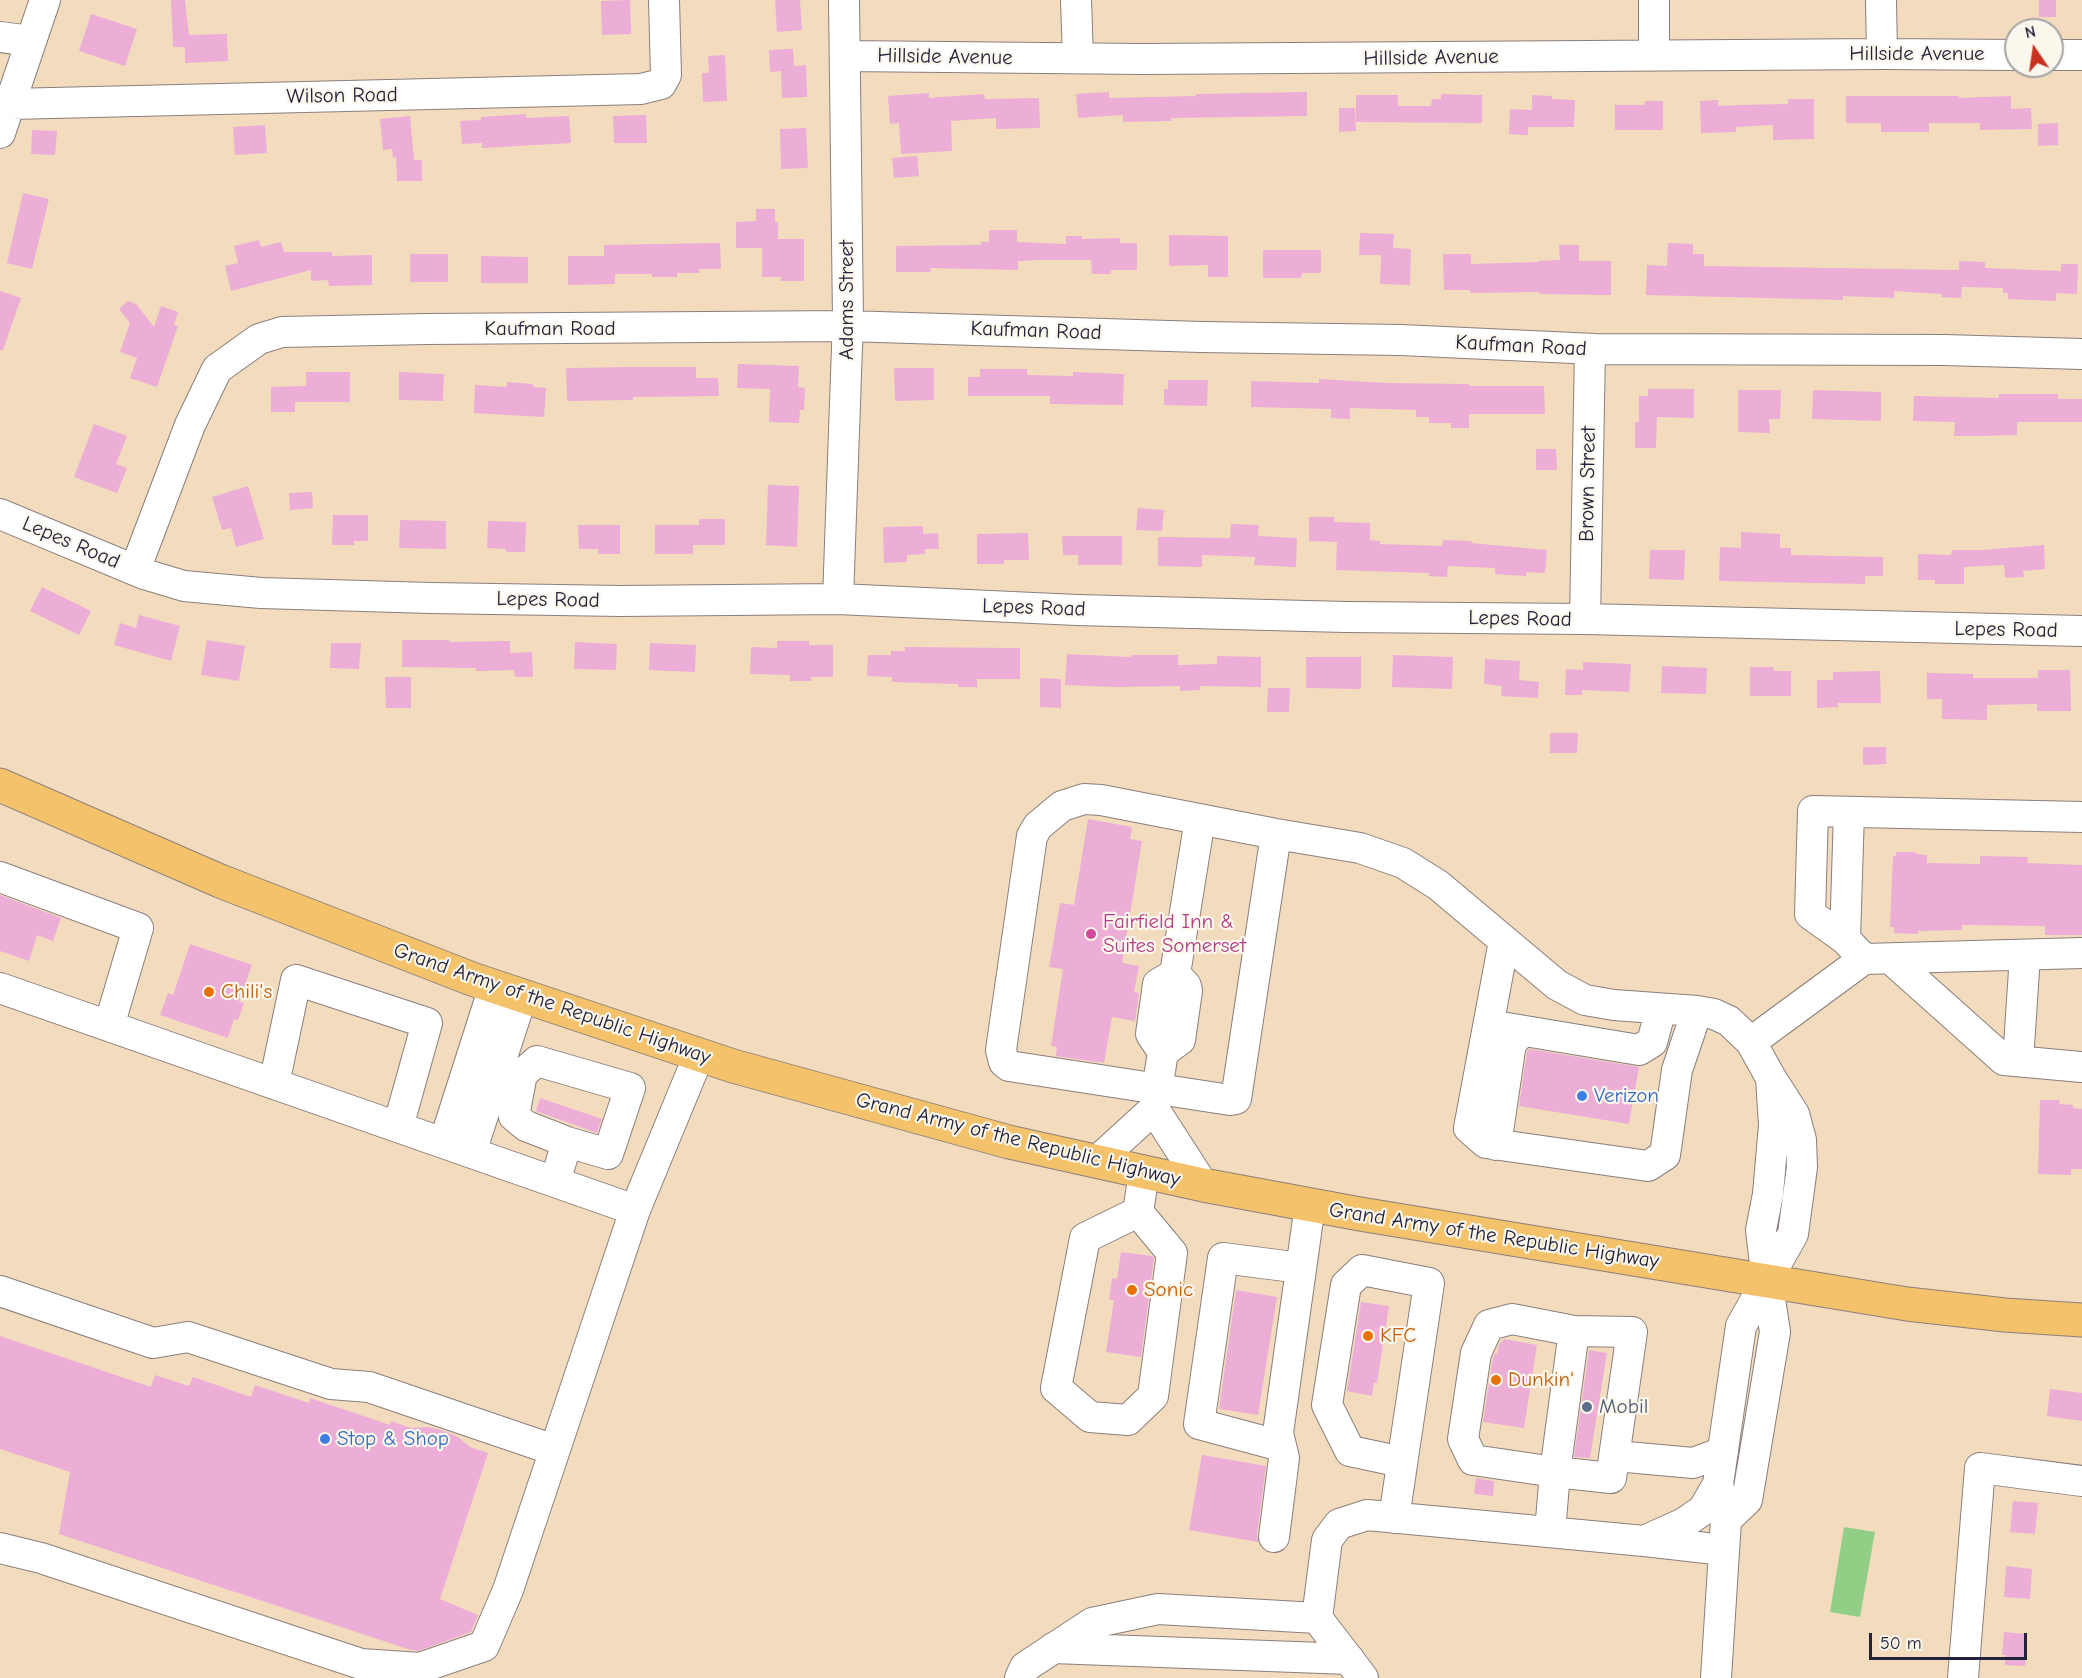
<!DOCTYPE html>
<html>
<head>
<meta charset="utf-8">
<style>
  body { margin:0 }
  #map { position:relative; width:2082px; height:1678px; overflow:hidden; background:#f3dcbe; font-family:"Comic Neue",sans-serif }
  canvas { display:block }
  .north { position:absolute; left:2004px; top:18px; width:60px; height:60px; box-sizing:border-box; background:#fbf7ec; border:2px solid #a4a2a5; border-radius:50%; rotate:347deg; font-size:16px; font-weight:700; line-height:24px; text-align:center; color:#22223b }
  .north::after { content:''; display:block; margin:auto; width:21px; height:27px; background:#c8321e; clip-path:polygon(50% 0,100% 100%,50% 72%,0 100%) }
  .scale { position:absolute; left:1869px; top:1633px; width:158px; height:27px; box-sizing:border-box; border:3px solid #22223b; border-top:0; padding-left:8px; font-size:18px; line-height:21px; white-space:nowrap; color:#22223b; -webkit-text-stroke:4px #fbf7ec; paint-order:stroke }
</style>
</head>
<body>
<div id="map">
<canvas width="2082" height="1678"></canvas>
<div class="north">N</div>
<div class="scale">50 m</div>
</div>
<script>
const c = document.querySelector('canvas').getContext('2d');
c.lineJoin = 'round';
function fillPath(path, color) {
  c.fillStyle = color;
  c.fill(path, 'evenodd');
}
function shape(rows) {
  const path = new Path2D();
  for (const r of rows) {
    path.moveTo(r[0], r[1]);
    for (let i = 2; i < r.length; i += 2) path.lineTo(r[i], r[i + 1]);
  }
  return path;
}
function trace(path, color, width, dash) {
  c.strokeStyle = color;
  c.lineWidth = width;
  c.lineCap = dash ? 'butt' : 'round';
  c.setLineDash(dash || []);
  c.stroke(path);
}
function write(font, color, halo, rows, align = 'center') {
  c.font = font + ' "Comic Neue",sans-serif';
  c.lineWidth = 4.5;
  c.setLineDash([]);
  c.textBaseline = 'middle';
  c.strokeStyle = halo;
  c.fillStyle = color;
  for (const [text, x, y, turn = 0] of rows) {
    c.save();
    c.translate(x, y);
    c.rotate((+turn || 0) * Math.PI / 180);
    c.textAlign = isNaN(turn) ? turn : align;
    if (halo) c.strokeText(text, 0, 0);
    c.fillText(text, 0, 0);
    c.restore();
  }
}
const green = shape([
  [1844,1527,1875,1532,1860,1617,1830,1612]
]);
const building = shape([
  [171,0,185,0,189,35,227,34,228,61,185,63,185,47,173,47],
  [630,0,631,34,602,35,601,1],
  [775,0,800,0,802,30,777,32],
  [2039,0,2056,0,2056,17,2039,17],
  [91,14,137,29,125,66,79,51],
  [793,49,794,66,806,65,807,97,782,98,781,71,770,72,769,50],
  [725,55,727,101,703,102,702,73,709,73,708,56],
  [1109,92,1109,98,1196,96,1196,94,1307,92,1307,116,1171,118,1171,121,1123,122,1123,115,1078,118,1076,94],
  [929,93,929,98,984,94,985,99,1039,98,1040,128,996,129,996,118,951,121,952,151,901,154,899,123,890,124,888,96],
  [1441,94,1482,95,1482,123,1356,122,1356,95,1398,95,1398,106,1431,106,1432,99,1441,99],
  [1532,95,1552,96,1552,99,1575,100,1574,127,1528,127,1528,135,1509,134,1510,109,1532,110],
  [1846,96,1959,96,1959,98,2011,96,2011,109,2031,108,2032,129,1980,130,1980,123,1929,123,1929,132,1881,132,1881,123,1846,123],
  [1788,99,1814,99,1814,139,1773,140,1773,125,1736,127,1736,132,1701,133,1700,101,1718,100,1718,106,1739,105,1788,104],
  [1645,101,1663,101,1663,130,1615,130,1615,105,1645,105],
  [1339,108,1355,108,1356,131,1339,132],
  [526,114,526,118,569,116,571,143,482,148,482,143,462,144,460,121,481,120,481,117],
  [646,115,647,143,614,143,613,116],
  [410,116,414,160,422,160,422,181,397,181,396,157,393,158,392,149,383,150,380,119],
  [2058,123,2058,145,2038,146,2038,124],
  [265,125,267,153,235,155,233,127],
  [806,128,808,168,781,169,780,129],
  [32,130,57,131,55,155,31,154],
  [917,156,919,176,894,178,892,158],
  [23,193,49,199,32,269,7,263],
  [756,209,775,209,775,222,778,222,778,239,804,239,804,281,781,281,781,277,762,277,762,248,736,248,736,222,756,221],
  [989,230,1017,230,1017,242,1066,244,1066,236,1082,236,1082,239,1120,238,1120,243,1137,243,1137,270,1111,270,1111,274,1092,274,1091,260,1039,260,1018,261,1018,270,930,268,931,272,896,272,896,246,981,245,981,242,989,242],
  [1360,233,1394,234,1393,248,1411,249,1410,285,1380,284,1381,255,1359,255],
  [1169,235,1228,236,1228,277,1208,277,1208,265,1169,266],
  [259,240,261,247,281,242,284,252,332,252,332,256,372,255,372,285,329,286,328,280,311,281,311,270,231,291,225,266,238,263,234,246],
  [720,243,721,269,699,269,699,273,677,273,677,277,652,277,652,274,615,274,615,284,568,285,568,256,604,256,604,245],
  [1668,243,1693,244,1693,254,1704,254,1704,266,1959,270,1959,261,1985,262,1985,268,2061,271,2061,264,2078,264,2077,294,2056,293,2056,301,2008,299,2008,293,2003,293,2003,288,1962,287,1961,298,1942,297,1942,294,1894,291,1894,298,1843,296,1843,300,1646,295,1647,265,1667,266],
  [1559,245,1579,245,1579,261,1611,261,1611,295,1539,294,1539,292,1470,293,1470,290,1444,290,1443,254,1471,254,1471,264,1538,262,1538,261,1560,260],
  [1263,250,1321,250,1321,273,1302,273,1301,278,1263,278],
  [410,254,448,254,448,282,410,282],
  [481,256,528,257,528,283,481,283],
  [0,291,21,298,3,350,0,350],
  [128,301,136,304,154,327,161,306,178,312,174,325,178,326,157,387,130,378,137,358,120,352,130,323,119,309],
  [738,364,799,366,798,387,805,388,804,410,800,410,799,423,769,422,770,389,737,388],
  [633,367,696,367,696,378,718,378,719,396,633,397,633,400,567,401,566,368],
  [894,368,934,368,934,400,895,401],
  [980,369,1027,369,1027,375,1073,376,1073,372,1124,374,1123,405,1050,404,1050,396,968,396,968,377,980,377],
  [306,372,350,372,350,402,295,402,295,412,271,412,271,387,306,386],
  [399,372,444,374,443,401,399,400],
  [1319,379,1386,383,1469,384,1469,386,1544,386,1545,414,1469,414,1469,428,1451,428,1451,423,1429,423,1429,417,1416,417,1416,410,1350,408,1350,419,1331,418,1331,409,1251,407,1251,381,1319,383],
  [1168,380,1208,380,1207,406,1164,405,1164,389,1168,389],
  [507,382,533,384,533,387,546,388,544,417,474,413,475,385,507,387],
  [1648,389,1694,389,1694,418,1657,417,1656,448,1635,448,1635,422,1639,422,1639,396,1648,396],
  [1738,390,1781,390,1780,419,1769,419,1770,433,1738,432],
  [1813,390,1881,392,1881,421,1812,419],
  [1999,394,2058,394,2058,399,2082,399,2082,422,2017,422,2017,435,1976,436,1954,436,1955,422,1913,421,1914,396,1999,398],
  [94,424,127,436,116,464,127,468,117,493,74,477],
  [1536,449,1556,449,1557,470,1536,470],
  [768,485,799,486,797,547,766,545],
  [248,486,264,539,236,547,231,528,222,530,212,497],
  [312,492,313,508,290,510,289,493],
  [1138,508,1164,510,1162,531,1136,530],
  [333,515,368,515,368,541,354,541,354,545,332,545],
  [1309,517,1334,517,1334,522,1370,523,1370,540,1380,541,1380,544,1442,546,1443,540,1472,541,1471,543,1547,550,1545,573,1526,572,1526,576,1495,574,1495,568,1448,566,1447,577,1429,576,1429,573,1336,570,1337,542,1309,541],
  [699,519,725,519,725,545,693,545,693,554,655,554,655,525,699,525],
  [400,520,446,521,446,549,399,548],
  [488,521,526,522,525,552,506,552,506,549,487,548],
  [1231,524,1259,525,1258,536,1297,538,1296,567,1254,565,1255,557,1202,555,1202,567,1158,566,1158,537,1230,538],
  [578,525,620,525,620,554,598,554,598,549,579,549],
  [923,526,923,534,938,533,939,549,925,549,925,554,907,555,907,562,884,563,883,527],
  [1741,532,1780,534,1780,548,1791,548,1791,555,1883,557,1883,576,1865,576,1865,584,1719,581,1720,547,1741,548],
  [1028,533,1029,560,1004,560,1004,564,977,564,977,534],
  [1062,536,1122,536,1122,565,1078,565,1078,555,1063,555],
  [2044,545,2045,569,2023,571,2024,577,2005,578,2004,565,1964,567,1964,584,1935,584,1935,580,1918,580,1918,554,1951,555,1952,550,1983,550],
  [1650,550,1685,550,1684,580,1649,579],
  [42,587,91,611,79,635,30,611],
  [139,615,180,626,171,661,114,645,120,623,136,628],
  [207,640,245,646,239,681,201,675],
  [402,640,449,640,449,642,510,641,510,653,532,652,533,677,515,677,514,670,476,671,476,668,402,667],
  [777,641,809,641,809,645,833,645,833,677,811,677,811,681,790,681,790,675,750,674,751,647,777,648],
  [575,642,617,644,616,670,574,669],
  [331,643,361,643,359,669,330,668],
  [650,643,696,645,695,672,649,670],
  [905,647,1020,648,1020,679,977,679,977,687,958,687,958,684,892,682,892,677,867,676,868,655,891,655,891,651,905,651],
  [1067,654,1131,657,1131,655,1178,655,1178,665,1217,664,1217,656,1261,657,1261,687,1200,686,1200,690,1180,691,1180,686,1115,687,1065,685],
  [1393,655,1453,657,1452,689,1392,687],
  [1306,657,1361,657,1361,689,1306,688],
  [1485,659,1520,661,1519,680,1539,682,1538,698,1501,696,1502,686,1484,684],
  [1583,662,1631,664,1629,692,1582,690,1582,695,1565,695,1566,669,1583,670],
  [1662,666,1707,668,1706,694,1661,693],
  [1750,667,1773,667,1774,671,1791,671,1791,696,1750,696],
  [2038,670,2070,670,2071,711,2037,711,2037,704,1987,705,1987,720,1942,719,1942,699,1927,699,1927,673,1973,674,1973,678,2038,678],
  [1880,671,1881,703,1838,703,1838,707,1817,708,1817,680,1833,680,1833,672],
  [385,677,411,677,411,708,386,708],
  [1040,678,1061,679,1061,708,1040,707],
  [1268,688,1290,688,1289,712,1267,712],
  [1550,733,1578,733,1577,753,1550,753],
  [1863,747,1886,747,1886,764,1863,765],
  [1088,819,1132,827,1130,839,1142,841,1122,963,1139,966,1134,992,1139,993,1135,1021,1112,1017,1104,1063,1056,1056,1057,1047,1051,1046,1063,969,1049,967,1060,903,1074,905],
  [1896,852,1916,852,1916,854,1927,855,1927,863,1980,864,1980,856,2028,857,2027,863,2082,865,2082,935,2045,935,2045,926,1962,925,1962,930,1918,931,1918,934,1894,933,1894,927,1890,927,1893,856,1896,856],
  [0,895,61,918,53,941,37,935,29,961,0,951],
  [190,944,252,965,239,1002,244,1003,238,1020,234,1019,228,1038,160,1015,168,993,173,995],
  [1529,1049,1639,1067,1629,1124,1519,1106,1527,1051],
  [540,1098,602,1119,597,1133,536,1111],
  [2040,1100,2060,1100,2059,1104,2073,1105,2073,1108,2082,1109,2082,1169,2071,1169,2071,1175,2038,1174],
  [1121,1252,1152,1256,1154,1258,1141,1357,1106,1352,1114,1300,1109,1300,1112,1278,1117,1279],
  [1236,1290,1277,1297,1258,1415,1219,1409],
  [1361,1302,1389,1306,1377,1383,1374,1383,1372,1396,1347,1391],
  [0,1336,151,1387,155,1375,189,1386,193,1377,251,1397,255,1385,309,1403,310,1398,390,1425,391,1421,411,1428,428,1427,441,1430,458,1437,470,1447,488,1453,440,1599,478,1615,471,1632,418,1651,411,1650,59,1534,70,1472,0,1449],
  [1504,1339,1537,1345,1524,1428,1483,1422,1493,1358,1495,1353,1497,1354,1499,1345],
  [1589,1350,1607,1353,1590,1458,1574,1457],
  [2050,1389,2082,1393,2082,1421,2047,1416],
  [1202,1455,1266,1466,1257,1535,1258,1542,1189,1530],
  [1476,1478,1494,1481,1493,1496,1474,1494],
  [2013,1501,2038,1503,2035,1534,2010,1532],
  [2006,1566,2032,1569,2030,1599,2004,1597],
  [2004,1632,2027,1634,2025,1666,2005,1665,2005,1655,2002,1655]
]);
const minor = shape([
  [1076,0,1078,58],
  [1654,0,1654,56],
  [1881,0,1882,54],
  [0,37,31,41],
  [2052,55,2082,55],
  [845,56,1143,59,1884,54,2016,55],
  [10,104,641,89,661,84,666,75,664,0],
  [0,133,45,0],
  [0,514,144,574,184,586,261,593,431,598,621,601,838,599,1077,610,1345,617,1585,619,2082,631],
  [135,570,190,425,217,369,259,339,282,332,427,329,846,326,1201,337,1401,340,1595,349,1944,350,2082,354],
  [838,599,848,319,844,0],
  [1585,619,1590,349],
  [1276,834,1236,1099,1230,1100,1009,1066,1004,1062,1001,1050,1032,836,1038,826,1062,806,1084,799,1101,800,1276,834,1360,848,1403,863,1438,885,1557,985,1585,1000,1614,1005,1697,1011,1714,1014,1729,1021,1751,1042,1771,1078],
  [0,877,138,928,109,1026],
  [1845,939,1849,812],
  [1504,941,1469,1128,1486,1143,1648,1166,1665,1155,1677,1070,1697,1011],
  [1864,959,1845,939,1810,914,1813,811,2082,817],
  [1891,959,2004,1060,2082,1067],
  [1175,974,1200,819],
  [0,988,635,1210,508,1590,484,1646,420,1668,361,1664,41,1558,0,1548],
  [1489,1025,1639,1050,1652,1042,1661,1009],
  [1751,1042,1864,959,2082,953],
  [2018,1061,2025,955],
  [274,1084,296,980,427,1023,398,1127],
  [1154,1109,1203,1185],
  [444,1143,494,987],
  [1496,1145,1511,1043,1523,1031],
  [471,1152,522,996],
  [1096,1162,1154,1109,1163,1052,1151,1034,1158,984,1175,974,1186,986,1187,991,1180,1040,1163,1052],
  [555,1182,567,1142,608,1154,630,1088,537,1061,522,1074,514,1116,526,1126,567,1142],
  [635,1210,699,1055],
  [1138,1212,1085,1238,1056,1388,1090,1417,1128,1420,1153,1396,1172,1253,1138,1212,1144,1173],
  [0,1291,153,1343,188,1337,331,1384,369,1387,554,1450],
  [1281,1446,1199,1424,1223,1258,1301,1268],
  [1616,1456,1693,1463,1723,1452],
  [1394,1518,1429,1283,1362,1270,1346,1285,1327,1405,1350,1451,1402,1462],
  [1550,1532,1555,1472,1473,1460,1463,1439,1476,1353,1489,1325,1512,1319,1574,1331,1632,1332,1611,1478,1555,1472,1574,1331],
  [1274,1537,1284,1458,1278,1433,1310,1205],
  [1644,1541,1684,1523,1703,1510,1718,1484],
  [1317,1618,1363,1678],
  [1053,1648,1349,1659],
  [1020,1678,1025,1667,1092,1623,1158,1609,1317,1618,1327,1540,1339,1524,1367,1515,1644,1541,1724,1550],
  [1716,1678,1726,1520,1718,1484,1741,1326,1793,1234,1802,1167,1801,1140,1794,1114,1771,1078,1774,1125,1768,1194,1761,1230,1767,1280,1775,1332,1747,1500,1726,1520],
  [1963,1678,1980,1468,2082,1481]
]);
const major = shape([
  [0,785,220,881,472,979,733,1066,1009,1142,1203,1185,1360,1214,1907,1304,2005,1315,2082,1320]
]);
const markers = [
  [1091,934,6,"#d1479c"],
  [209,992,6,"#e8710a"],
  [1582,1096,6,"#3f7fe0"],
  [1132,1290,6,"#e8710a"],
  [1368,1336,6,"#e8710a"],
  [1496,1380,6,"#e8710a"],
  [1587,1407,6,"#5c6f8a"],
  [325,1439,6,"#3f7fe0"]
];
const streetNames = [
  ["Hillside Avenue",1917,54],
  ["Hillside Avenue",945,57,1],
  ["Hillside Avenue",1431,58,-1],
  ["Wilson Road",342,96,-1],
  ["Adams Street",847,300,-90],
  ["Kaufman Road",550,329],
  ["Kaufman Road",1036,331,2],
  ["Kaufman Road",1521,346,3],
  ["Brown Street",1588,484,-89],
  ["Lepes Road",71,543,23],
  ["Lepes Road",548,600,1],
  ["Lepes Road",1034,608,2],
  ["Lepes Road",1520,619,1],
  ["Lepes Road",2006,630,1],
  ["Grand Army of the Republic Highway",552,1004,19],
  ["Grand Army of the Republic Highway",1018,1140,14],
  ["Grand Army of the Republic Highway",1494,1236,9]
];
const hotelNames = [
  ["Fairfield Inn &",1103,922],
  ["Suites Somerset",1103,946]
];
const foodNames = [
  ["Chili's",221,992],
  ["Sonic",1144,1290],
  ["KFC",1380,1336],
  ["Dunkin'",1508,1380]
];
const shopNames = [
  ["Verizon",1594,1096],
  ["Stop & Shop",337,1439]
];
const serviceNames = [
  ["Mobil",1599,1407]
];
fillPath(green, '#90cf85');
fillPath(building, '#ecadd7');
trace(minor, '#8a7f7c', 32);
trace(major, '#8a7f7c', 35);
trace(minor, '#fff', 30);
trace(major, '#f3c26a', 33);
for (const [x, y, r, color] of markers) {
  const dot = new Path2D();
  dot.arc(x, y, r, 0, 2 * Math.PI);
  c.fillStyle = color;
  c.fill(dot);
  trace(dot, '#fbf7ec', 2);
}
write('21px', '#22223b', '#fbf7ec', streetNames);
write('21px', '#b23c85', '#fbf7ec', hotelNames, 'left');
write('21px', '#c56008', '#fbf7ec', foodNames, 'left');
write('21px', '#366cbe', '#fbf7ec', shopNames, 'left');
write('21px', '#4e5e75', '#fbf7ec', serviceNames, 'left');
</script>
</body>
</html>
